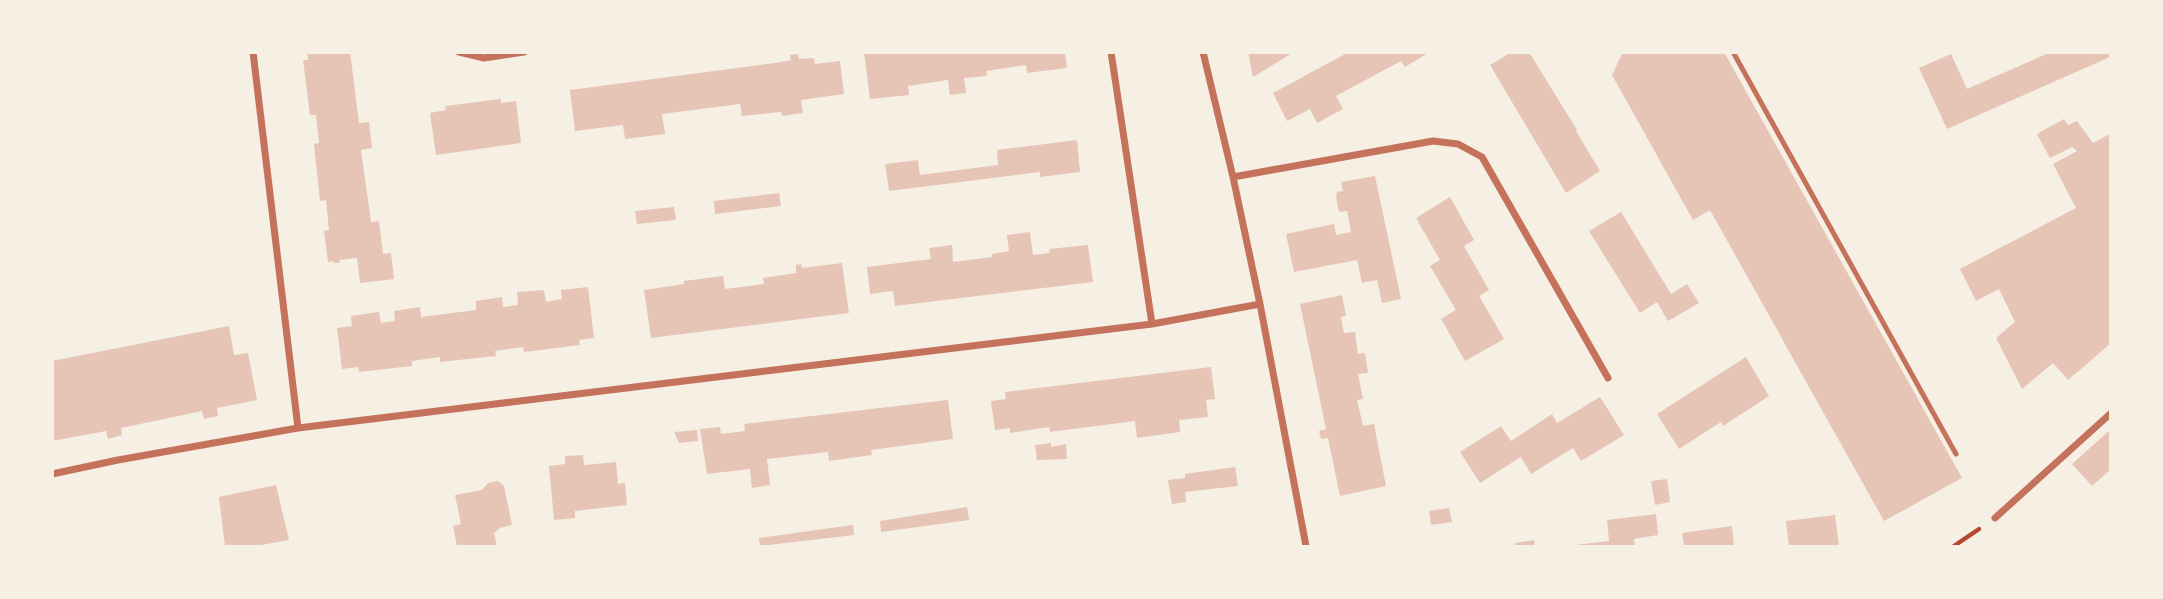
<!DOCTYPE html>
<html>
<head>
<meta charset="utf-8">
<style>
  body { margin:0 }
  #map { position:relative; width:2163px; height:599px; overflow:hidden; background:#f6efe4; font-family:"DM Sans",sans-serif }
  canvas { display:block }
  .frame { position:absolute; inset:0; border:54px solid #f6efe4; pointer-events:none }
</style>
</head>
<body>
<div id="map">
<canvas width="2163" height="599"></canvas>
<div class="frame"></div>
</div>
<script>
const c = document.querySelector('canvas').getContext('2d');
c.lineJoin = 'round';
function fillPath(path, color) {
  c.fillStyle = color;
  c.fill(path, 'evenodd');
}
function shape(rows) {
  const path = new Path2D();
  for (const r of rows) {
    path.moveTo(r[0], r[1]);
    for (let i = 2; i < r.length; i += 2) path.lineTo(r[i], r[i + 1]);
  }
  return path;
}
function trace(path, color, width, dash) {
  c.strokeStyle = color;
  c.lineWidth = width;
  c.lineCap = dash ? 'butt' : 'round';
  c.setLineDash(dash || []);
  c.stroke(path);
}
const building = shape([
  [307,52,350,52,359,123,369,122,372,148,361,150,371,222,379,221,383,254,391,253,394,279,360,283,357,258,339,260,340,263,334,263,334,261,328,262,324,231,329,230,326,200,320,201,314,144,319,143,316,115,310,115,303,60,308,60],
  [864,52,1065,52,1067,68,1027,73,1026,65,986,71,987,76,964,78,966,93,950,95,948,80,908,86,909,95,870,99],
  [1248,52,1294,52,1253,77],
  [1349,52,1430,52,1405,67,1401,61,1336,96,1343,109,1317,123,1310,109,1287,121,1273,93],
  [1512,52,1529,52,1577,130,1576,131,1600,171,1566,193,1490,65],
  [1623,52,1724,52,1962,478,1884,521,1710,210,1693,220,1612,75],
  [2051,52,2110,52,2110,57,1947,129,1919,68,1951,54,1967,89],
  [798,54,799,59,814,58,815,64,840,61,844,94,801,100,803,113,782,116,781,112,742,116,740,104,662,114,665,134,625,139,623,125,575,131,570,90,775,63,791,60,790,55],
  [501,99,501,103,516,101,521,143,436,155,430,113,446,110,445,106],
  [2064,119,2068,125,2077,121,2093,143,2110,134,2110,344,2068,380,2053,363,2022,389,1996,338,2015,322,1999,289,1976,301,1960,269,2076,208,2053,164,2077,151,2072,147,2050,158,2037,134],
  [1077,140,1080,172,1040,177,1040,172,889,191,885,164,918,160,920,175,998,165,997,150],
  [1375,176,1401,299,1382,303,1377,280,1362,283,1357,260,1294,272,1286,234,1334,224,1336,235,1351,232,1347,211,1339,212,1336,197,1337,192,1343,191,1341,182],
  [779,193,781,206,715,214,714,201],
  [1450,197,1474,240,1464,246,1489,290,1479,296,1504,339,1465,361,1441,319,1456,310,1430,266,1440,260,1416,218],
  [674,207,676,220,637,224,635,211],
  [1621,212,1671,294,1687,284,1699,303,1668,321,1657,302,1640,313,1589,231],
  [1030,232,1033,255,1050,253,1049,249,1088,245,1093,282,895,306,893,291,870,294,867,267,931,259,929,248,952,245,953,262,992,257,992,254,1009,251,1007,235],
  [842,263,849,313,651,338,644,290,684,284,684,281,723,276,725,289,764,284,763,278,796,273,796,265,801,264,802,268],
  [588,287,594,338,579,340,580,345,524,352,523,347,495,351,496,356,440,362,440,357,412,361,412,366,359,372,358,367,342,369,337,328,352,326,351,316,379,312,381,323,395,321,394,311,420,307,421,317,476,310,476,301,502,297,503,307,518,305,517,292,544,290,546,302,562,299,561,290],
  [1342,295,1346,316,1341,317,1344,333,1355,332,1358,354,1365,353,1368,373,1358,374,1363,399,1357,400,1363,426,1374,424,1386,486,1340,496,1328,438,1321,439,1319,431,1326,429,1300,304],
  [229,326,234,355,248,353,257,400,217,408,218,416,204,419,202,411,121,428,122,435,108,439,106,431,52,441,52,361],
  [1746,357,1769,396,1723,426,1721,422,1679,449,1657,414],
  [1211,367,1215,399,1206,400,1208,417,1179,420,1180,432,1137,438,1135,421,1050,432,1049,427,1010,433,1010,428,995,430,991,401,1006,399,1005,392],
  [1600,397,1624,435,1581,461,1573,448,1531,474,1521,457,1480,483,1460,452,1501,426,1511,441,1552,414,1557,423],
  [948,400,953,439,871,450,872,455,829,461,828,452,767,459,770,485,752,488,750,469,707,474,700,429,720,427,721,434,745,431,744,424],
  [697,430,698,441,679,443,674,432],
  [2110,430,2110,470,2092,486,2072,464],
  [1051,443,1051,447,1066,444,1067,459,1037,460,1035,445],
  [583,455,584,465,616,462,618,484,625,483,627,505,575,511,575,518,554,520,549,466,565,464,565,456],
  [1235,467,1238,486,1185,492,1186,502,1172,504,1168,480,1185,478,1185,474],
  [1667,479,1670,502,1655,505,1651,481],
  [498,481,504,486,512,525,500,528,494,533,497,546,457,546,453,526,461,524,455,495,482,490,488,483],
  [276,485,289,540,256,546,225,546,219,497],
  [967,507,969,520,881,532,880,521],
  [1449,508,1452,522,1431,525,1429,511],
  [1656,514,1658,535,1634,539,1635,546,1575,546,1575,545,1609,541,1607,520],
  [1835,515,1839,546,1789,546,1786,521],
  [853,525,854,535,760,546,759,538],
  [1732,526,1734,546,1684,546,1682,533],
  [1534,540,1535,546,1515,546,1515,543]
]);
const path = shape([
  [1954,546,1979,529]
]);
const service = shape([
  [1733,52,1956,454]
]);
const minor = shape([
  [253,52,298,428],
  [459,52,484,58,524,52],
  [1111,52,1152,324],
  [1203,52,1233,177,1260,304,1306,546],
  [1233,177,1433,141,1458,144,1482,157,1608,378],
  [52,474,118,460,298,428,1152,324,1260,304],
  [1995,518,2110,414]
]);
fillPath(building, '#e6c5b7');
trace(path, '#b5482f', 4.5);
trace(service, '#c5725c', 5);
trace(minor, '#c5725c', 7);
</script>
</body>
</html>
